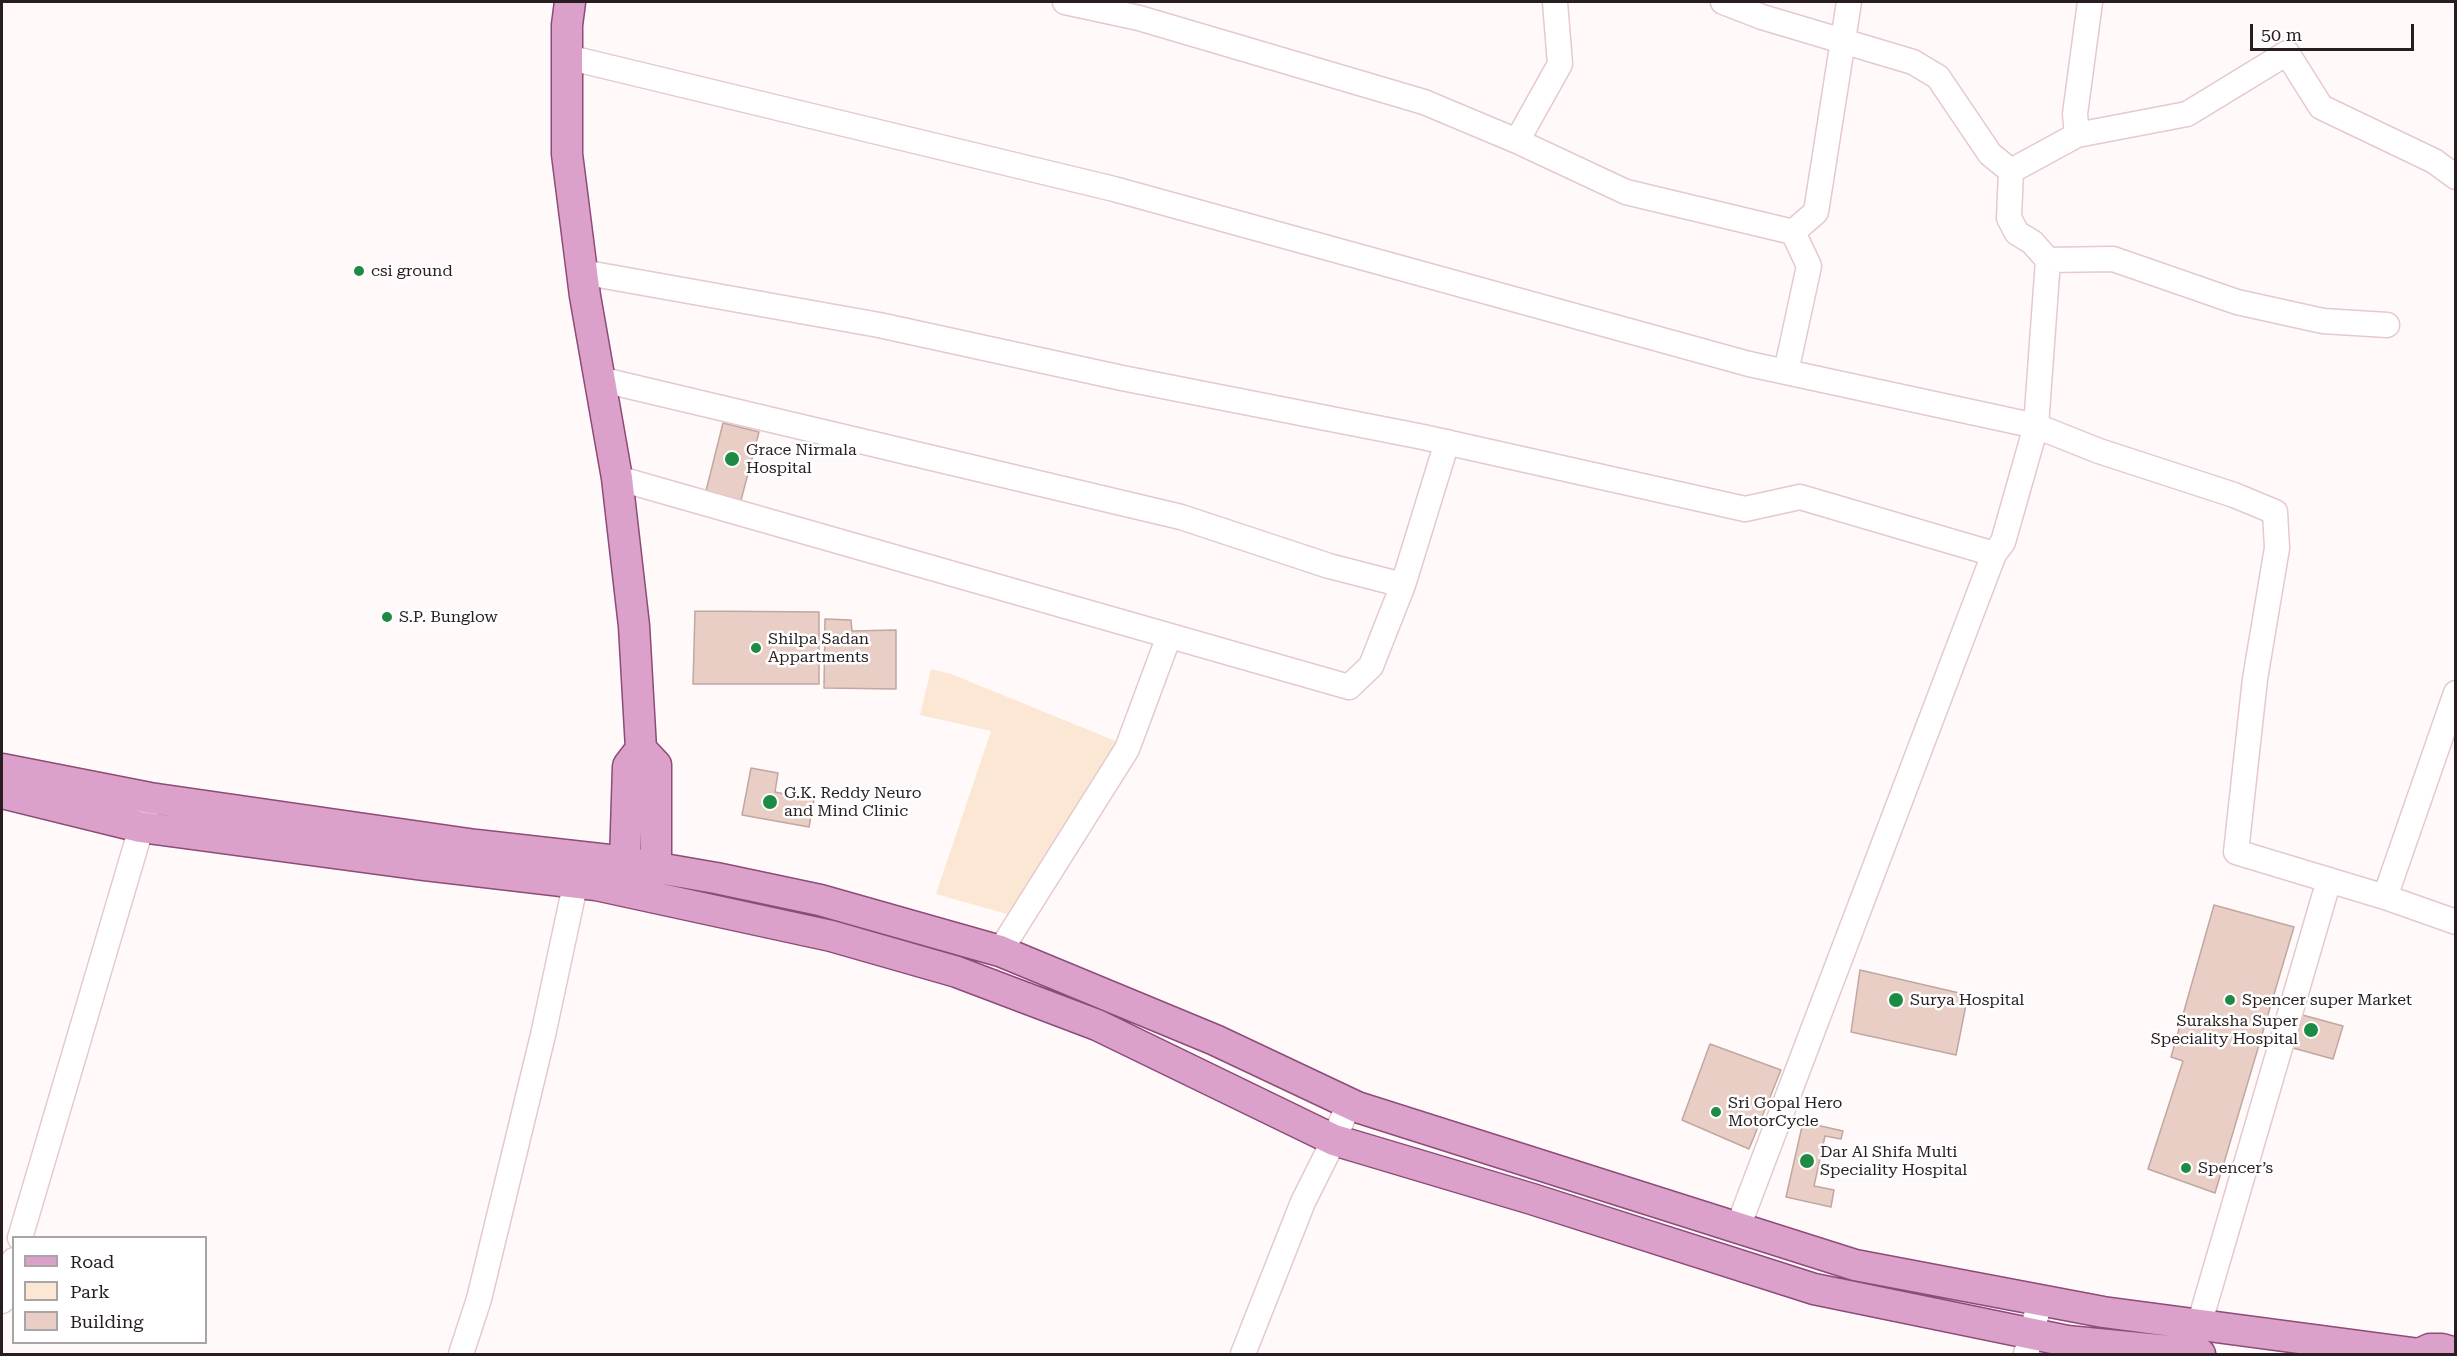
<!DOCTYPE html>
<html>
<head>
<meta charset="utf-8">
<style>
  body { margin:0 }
  #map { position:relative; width:2457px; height:1356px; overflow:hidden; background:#fff9fa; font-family:"Roboto Serif",serif }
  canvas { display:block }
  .frame { position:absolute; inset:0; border:3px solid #281e20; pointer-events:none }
  .legend { position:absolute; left:12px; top:1236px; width:195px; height:108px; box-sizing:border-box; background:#fff; border:2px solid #a9a5a6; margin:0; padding:8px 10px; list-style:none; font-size:18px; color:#281e20 }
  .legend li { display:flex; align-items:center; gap:12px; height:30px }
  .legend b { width:30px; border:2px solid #a9a5a6 }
  .scale { position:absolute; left:2250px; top:24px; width:164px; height:27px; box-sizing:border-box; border:3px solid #281e20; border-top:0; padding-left:8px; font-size:18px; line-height:21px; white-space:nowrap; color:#281e20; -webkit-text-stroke:4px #fff; paint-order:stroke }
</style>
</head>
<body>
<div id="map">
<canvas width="2457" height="1356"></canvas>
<div class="frame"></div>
<ul class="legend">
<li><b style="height:8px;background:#dca1cb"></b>Road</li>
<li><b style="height:16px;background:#fce7d5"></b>Park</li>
<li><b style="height:16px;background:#e9cec6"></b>Building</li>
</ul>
<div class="scale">50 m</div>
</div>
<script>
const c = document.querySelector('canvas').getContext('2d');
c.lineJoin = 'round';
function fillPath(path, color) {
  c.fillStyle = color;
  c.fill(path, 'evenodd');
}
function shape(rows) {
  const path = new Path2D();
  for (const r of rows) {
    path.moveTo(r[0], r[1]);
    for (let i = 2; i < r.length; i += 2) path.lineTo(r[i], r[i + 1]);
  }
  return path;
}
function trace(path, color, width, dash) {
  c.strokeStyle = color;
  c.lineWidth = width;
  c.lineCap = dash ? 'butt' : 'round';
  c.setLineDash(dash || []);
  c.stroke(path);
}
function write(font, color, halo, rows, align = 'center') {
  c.font = font + ' "Roboto Serif",serif';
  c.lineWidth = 5;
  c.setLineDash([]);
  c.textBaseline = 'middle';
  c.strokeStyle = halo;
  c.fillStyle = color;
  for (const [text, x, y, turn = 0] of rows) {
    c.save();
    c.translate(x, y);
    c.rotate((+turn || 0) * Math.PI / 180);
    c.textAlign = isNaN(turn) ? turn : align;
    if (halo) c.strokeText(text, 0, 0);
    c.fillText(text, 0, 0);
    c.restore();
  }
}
const green = shape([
  [931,669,951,674,1123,744,1021,918,936,894,991,731,920,715]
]);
const building = shape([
  [723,423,759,432,740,504,705,495,723,423],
  [695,611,819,612,819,684,693,684,695,611],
  [825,619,851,620,852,631,896,630,896,689,824,688,825,619],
  [751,768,778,773,775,792,814,800,809,827,742,815,751,768],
  [2214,905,2294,927,2215,1193,2148,1169,2183,1061,2171,1057,2214,905],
  [1860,970,1968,995,1956,1055,1851,1032,1860,970],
  [2284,1010,2343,1026,2333,1059,2275,1043,2284,1010],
  [1710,1044,1781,1070,1749,1149,1682,1120,1710,1044],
  [1803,1122,1843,1131,1841,1139,1825,1136,1814,1186,1834,1190,1831,1207,1786,1197,1803,1122]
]);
const minor = shape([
  [1065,2,1139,18,1424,102,1517,141,1626,192,1793,232],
  [1723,2,1762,17,1913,62,1938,77,1990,154,2011,171],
  [567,57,1114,189,1749,364,2036,426,2099,451,2234,495,2275,512,2277,548,2255,679,2236,852,2385,897,2456,922],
  [2077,135,2075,114,2090,2],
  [1517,141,1560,64,1555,2],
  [2011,171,2077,135,2187,114,2287,53,2321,107,2434,161,2456,177],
  [2048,260,2113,259,2237,302,2323,321,2387,325],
  [582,272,879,325,1122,378,1423,437,1745,509,1800,497,1994,554,1738,1227],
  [1786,372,1809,266,1793,232,1816,212,1849,2],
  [599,379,1181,517,1329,566,1403,585],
  [617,478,1349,687,1371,666,1403,585,1447,442],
  [1994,554,2003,542,2036,426,2048,260,2032,242,2017,233,2009,218,2011,171],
  [2385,897,2456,693],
  [1000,951,1127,749,1169,636],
  [20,1238,150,798],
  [2,1301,14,1260],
  [2199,1325,2329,880],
  [461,1354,479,1299,543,1035,579,867],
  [1243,1354,1303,1202,1334,1140,1349,1103],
  [2026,1354,2040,1301]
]);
const major = shape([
  [570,2,567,25,567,154,585,296,617,478,634,626,641,749],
  [2,769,150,798,476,845,618,861,716,878,820,900,1000,951,1215,1040,1357,1107,1855,1265,2103,1312,2420,1354],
  [2,793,140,827,423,865,596,885,831,936,957,972,1097,1025,1334,1140,1532,1199,1814,1289,2067,1341,2200,1354],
  [625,862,628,766,641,749,656,765,656,867],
  [2419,1354,2430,1349,2442,1349,2456,1353]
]);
const markers = [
  [359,271,6,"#1d8b43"],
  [732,459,8,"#1d8b43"],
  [387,617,6,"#1d8b43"],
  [756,648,6,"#1d8b43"],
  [770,802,8,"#1d8b43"],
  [1896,1000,8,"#1d8b43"],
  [2230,1000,6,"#1d8b43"],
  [2311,1030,8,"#1d8b43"],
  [1716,1112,6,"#1d8b43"],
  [1807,1161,8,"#1d8b43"],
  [2186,1168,6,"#1d8b43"]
];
const poiNames = [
  ["csi ground",371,271],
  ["Grace Nirmala",746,450],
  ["Hospital",746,468],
  ["S.P. Bunglow",399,617],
  ["Shilpa Sadan",768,639],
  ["Appartments",768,657],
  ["G.K. Reddy Neuro",784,793],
  ["and Mind Clinic",784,811],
  ["Surya Hospital",1910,1000],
  ["Spencer super Market",2242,1000],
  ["Suraksha Super",2298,1021,"right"],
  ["Speciality Hospital",2298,1039,"right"],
  ["Sri Gopal Hero",1728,1103],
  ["MotorCycle",1728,1121],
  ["Dar Al Shifa Multi",1820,1152],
  ["Speciality Hospital",1820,1170],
  ["Spencer’s",2198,1168]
];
fillPath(green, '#fce7d5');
fillPath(building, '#e9cec6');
trace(building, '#c1a7a0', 1.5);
trace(minor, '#e5c9cd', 27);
trace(major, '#8d4b78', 33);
trace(minor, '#fff', 24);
trace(major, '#dca1cb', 30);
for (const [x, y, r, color] of markers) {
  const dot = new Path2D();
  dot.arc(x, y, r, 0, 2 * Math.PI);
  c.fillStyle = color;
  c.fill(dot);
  trace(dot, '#fff', 2);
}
write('16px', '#281e20', '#fff', poiNames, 'left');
</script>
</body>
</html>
